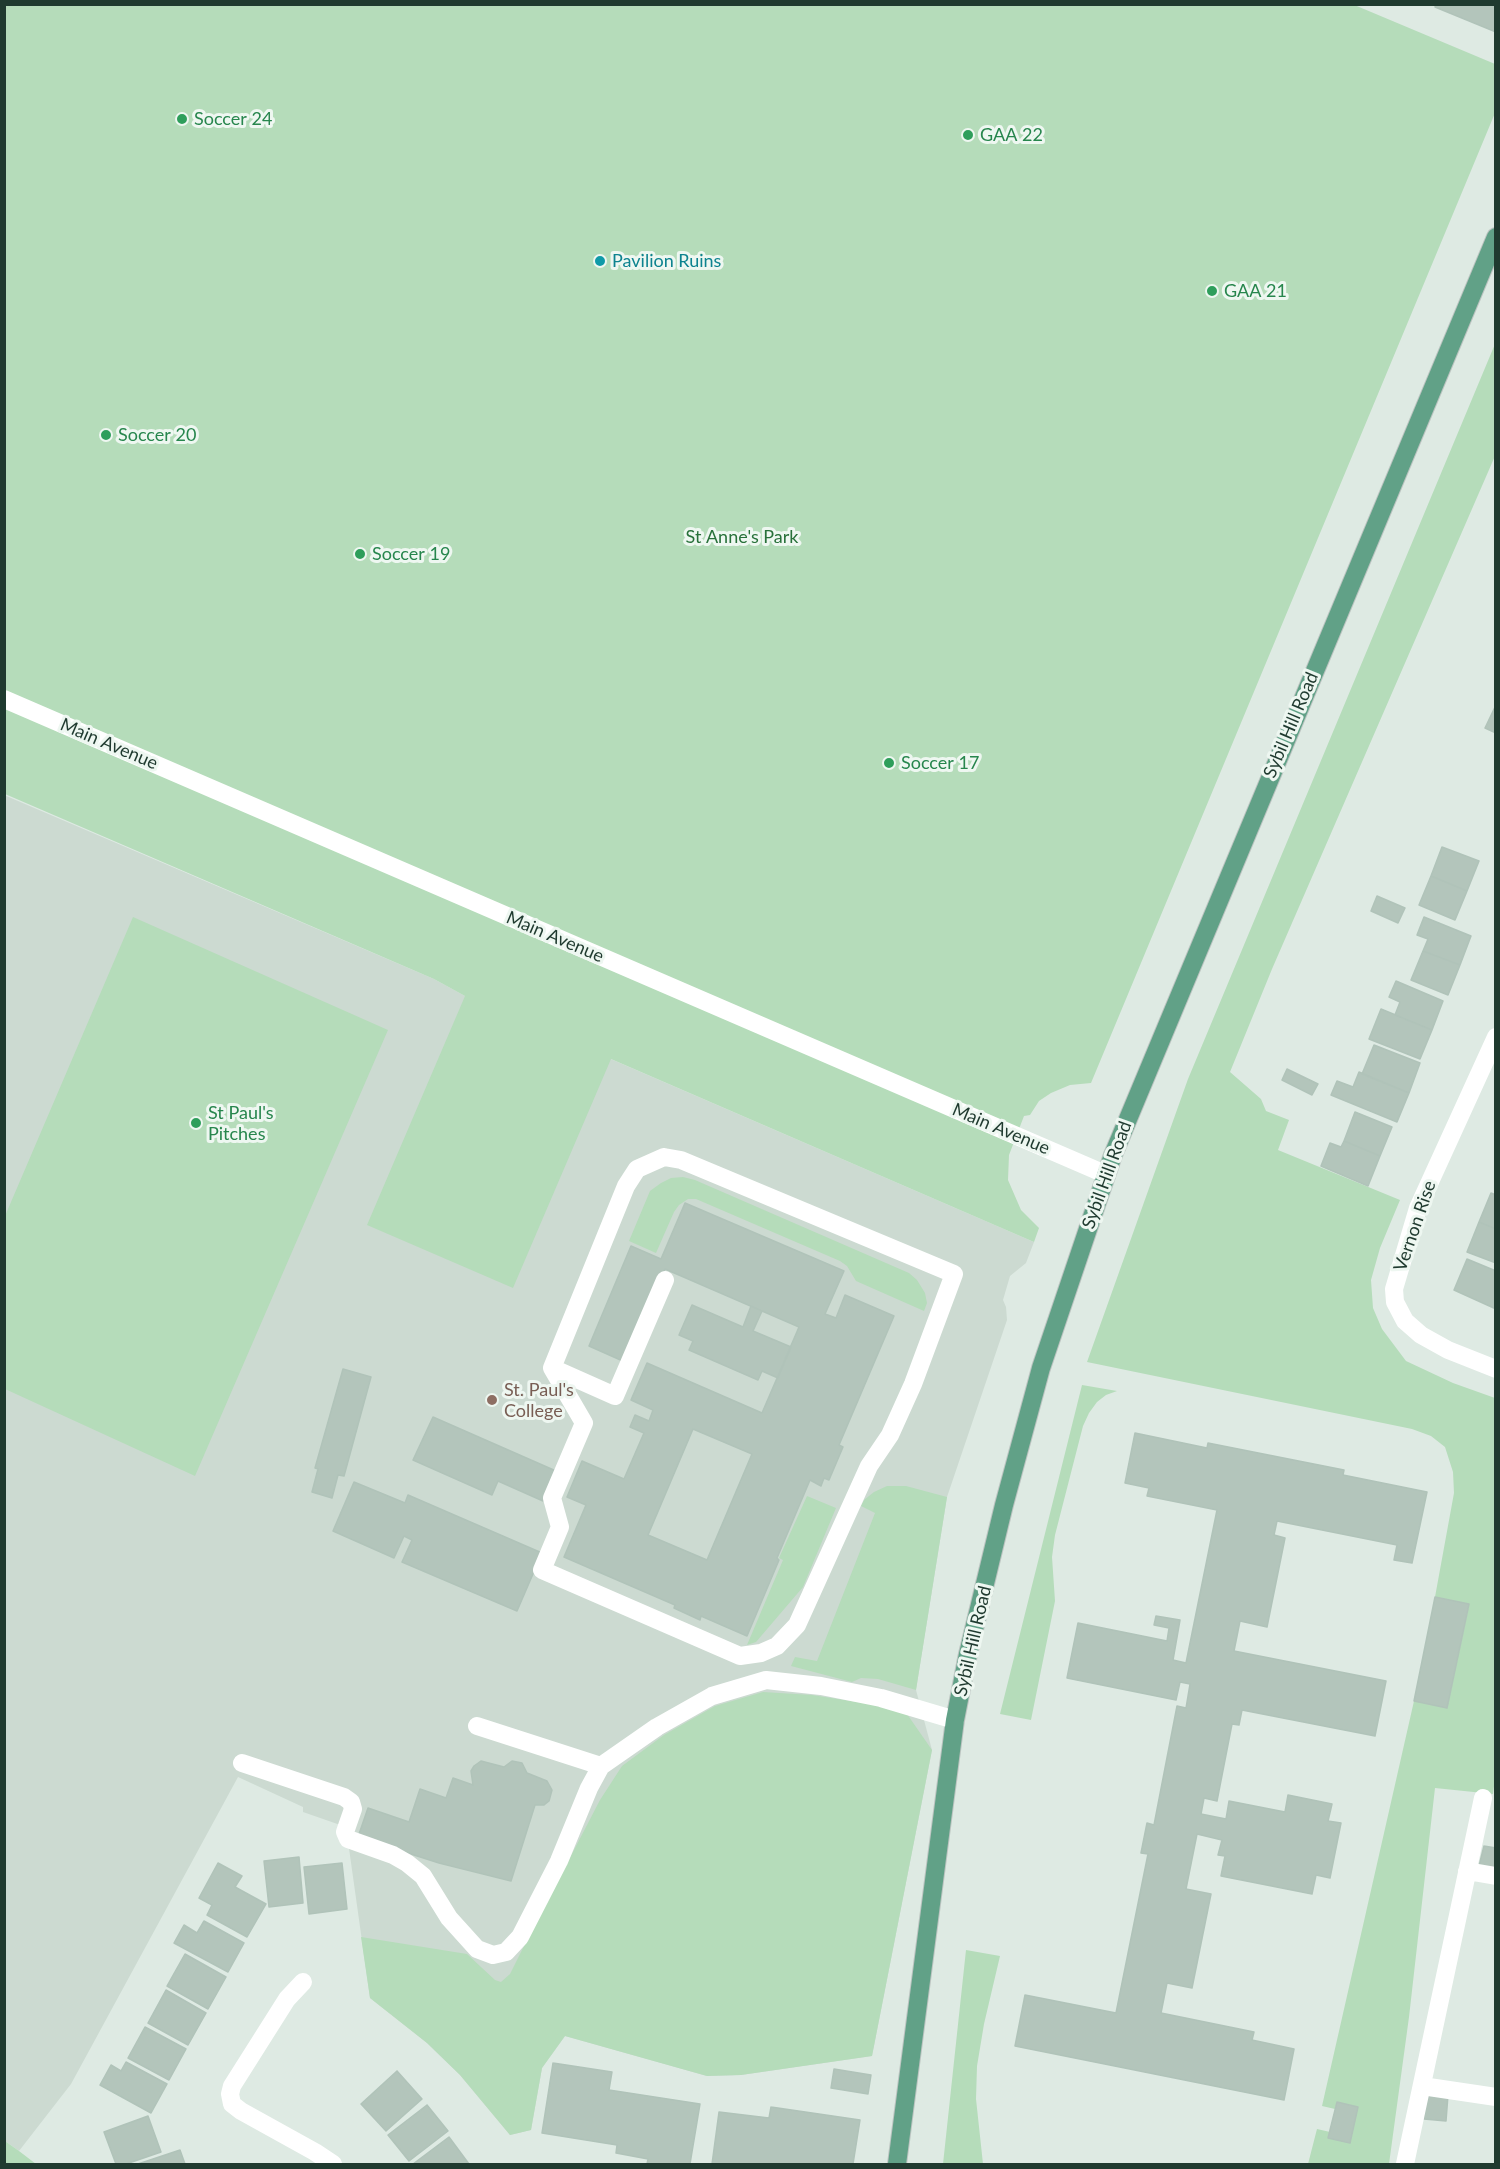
<!DOCTYPE html>
<html>
<head>
<meta charset="utf-8">
<style>
  body { margin:0 }
  #map { position:relative; width:1500px; height:2169px; overflow:hidden; background:#deeae3; font-family:Lato,sans-serif }
  canvas { display:block }
  .frame { position:absolute; inset:0; border:6px solid #1f3a2f; pointer-events:none }
</style>
</head>
<body>
<div id="map">
<canvas width="1500" height="2169"></canvas>
<div class="frame"></div>
</div>
<script>
const c = document.querySelector('canvas').getContext('2d');
c.lineJoin = 'round';
function fillPath(path, color) {
  c.fillStyle = color;
  c.fill(path, 'evenodd');
}
function shape(rows) {
  const path = new Path2D();
  for (const r of rows) {
    path.moveTo(r[0], r[1]);
    for (let i = 2; i < r.length; i += 2) path.lineTo(r[i], r[i + 1]);
  }
  return path;
}
function trace(path, color, width, dash) {
  c.strokeStyle = color;
  c.lineWidth = width;
  c.lineCap = dash ? 'butt' : 'round';
  c.setLineDash(dash || []);
  c.stroke(path);
}
function write(font, color, halo, rows, align = 'center') {
  c.font = font + ' Lato,sans-serif';
  c.lineWidth = 6;
  c.setLineDash([]);
  c.textBaseline = 'middle';
  c.strokeStyle = halo;
  c.fillStyle = color;
  for (const [text, x, y, turn = 0] of rows) {
    c.save();
    c.translate(x, y);
    c.rotate((+turn || 0) * Math.PI / 180);
    c.textAlign = isNaN(turn) ? turn : align;
    if (halo) c.strokeText(text, 0, 0);
    c.fillText(text, 0, 0);
    c.restore();
  }
}
const built = shape([
  [4,795,434,979,465,996,1034,1242,1026,1263,1010,1276,1003,1300,1006,1307,1007,1320,947,1497,916,1690,932,1750,872,2056,741,2075,707,2076,565,2036,542,2068,531,2130,510,2135,460,2075,427,2043,370,1998,346,1827,303,1812,303,1807,238,1777,71,2084,19,2151,5,2141]
]);
const green = shape([
  [1352,4,1495,64,1495,113,1091,1083,1070,1085,1051,1093,1039,1101,1030,1115,1024,1116,1009,1155,1008,1180,1021,1210,1039,1228,1034,1242,611,1059,513,1288,367,1225,465,996,434,979,5,794,5,5],
  [1495,344,1495,456,1272,969,1230,1072,1261,1099,1266,1111,1289,1120,1278,1150,1400,1200,1380,1248,1371,1280,1373,1308,1382,1329,1406,1361,1453,1383,1495,1398,1496,1771,1493,1794,1435,1788,1409,2017,1389,2164,1308,2164,1317,2129,1330,2132,1329,2138,1350,2143,1358,2107,1337,2102,1335,2109,1322,2106,1414,1701,1447,1708,1469,1605,1435,1597,1454,1493,1453,1472,1445,1447,1431,1436,1412,1429,1087,1362,1188,1079],
  [133,917,388,1030,195,1476,5,1389,5,1216],
  [683,1177,695,1180,909,1273,917,1280,925,1293,927,1303,924,1311,856,1281,847,1266,840,1261,696,1199,688,1199,679,1205,674,1212,656,1253,629,1241,650,1191,661,1183,671,1178],
  [1082,1385,1117,1391,1106,1395,1097,1402,1089,1413,1083,1426,1055,1535,1052,1557,1055,1601,1031,1720,1000,1714],
  [887,1486,906,1486,947,1497,916,1690,878,1679,861,1678,852,1682,791,1666,795,1657,817,1661,875,1513,861,1506,864,1500,874,1492],
  [807,1496,836,1508,803,1587,756,1642,747,1645,783,1560,779,1558],
  [763,1692,812,1695,870,1704,907,1714,932,1750,872,2056,741,2075,707,2076,565,2036,542,2068,531,2130,510,2135,460,2075,427,2043,370,1998,361,1937,467,1954,495,1980,501,1982,510,1974,522,1950,600,1800,622,1766,664,1735,715,1706],
  [966,1950,1000,1956,984,2024,977,2066,976,2099,983,2164,943,2164],
  [5,2141,19,2151,36,2164,5,2164]
]);
const building = shape([
  [1436,4,1496,4,1496,32,1435,7,1436,4],
  [1495,707,1496,707,1496,733,1485,728,1495,707],
  [1442,847,1479,861,1467,891,1431,876,1442,847],
  [1431,876,1467,891,1455,920,1419,905,1431,876],
  [1377,896,1405,908,1398,923,1371,911,1377,896],
  [1424,917,1471,936,1460,965,1423,951,1428,939,1417,935,1424,917],
  [1423,951,1460,965,1448,995,1411,980,1423,951],
  [1396,981,1443,1001,1432,1030,1395,1015,1400,1002,1389,997,1396,981],
  [1381,1009,1432,1030,1420,1059,1369,1039,1381,1009],
  [1374,1045,1420,1063,1409,1093,1362,1074,1374,1045],
  [1287,1069,1318,1084,1312,1095,1282,1080,1287,1069],
  [1359,1072,1409,1093,1397,1122,1331,1095,1337,1081,1353,1087,1359,1072],
  [1355,1112,1392,1127,1380,1156,1344,1141,1355,1112],
  [1344,1141,1380,1156,1368,1186,1321,1166,1330,1143,1341,1147,1344,1141],
  [1491,1193,1496,1195,1496,1229,1479,1222,1491,1193],
  [685,1203,844,1271,825,1314,836,1318,845,1295,894,1316,839,1445,843,1447,829,1480,824,1478,821,1486,810,1480,777,1558,779,1560,747,1636,701,1616,700,1620,674,1608,675,1605,564,1557,586,1505,567,1497,582,1461,624,1479,644,1433,630,1427,635,1415,649,1421,653,1410,631,1400,647,1363,762,1413,799,1327,665,1269,625,1362,589,1346,631,1246,661,1259,685,1203],
  [693,1429,752,1454,707,1560,648,1535,693,1429],
  [1479,1222,1496,1229,1496,1263,1467,1252,1479,1222],
  [1467,1259,1496,1271,1496,1309,1454,1290,1467,1259],
  [692,1305,743,1327,751,1306,762,1311,753,1331,791,1347,778,1378,762,1371,758,1380,689,1350,693,1341,679,1335,692,1305],
  [343,1369,371,1377,344,1476,338,1475,332,1498,312,1492,318,1469,315,1468,343,1369],
  [433,1417,556,1471,543,1501,498,1481,492,1495,413,1460,433,1417],
  [1135,1433,1207,1448,1208,1443,1344,1470,1343,1475,1427,1492,1412,1563,1394,1560,1397,1545,1277,1521,1274,1535,1285,1538,1267,1627,1240,1621,1234,1651,1386,1681,1375,1736,1242,1710,1239,1725,1232,1724,1217,1801,1204,1798,1201,1814,1226,1819,1229,1801,1285,1812,1288,1795,1332,1804,1328,1821,1341,1823,1330,1878,1316,1875,1312,1894,1221,1876,1225,1856,1218,1855,1222,1840,1197,1834,1186,1889,1211,1894,1192,1988,1167,1983,1161,2013,1254,2032,1252,2040,1294,2049,1284,2100,1015,2046,1025,1995,1116,2013,1148,1854,1141,1853,1147,1823,1154,1825,1177,1706,1186,1708,1190,1684,1180,1682,1176,1700,1067,1678,1078,1623,1167,1641,1169,1628,1154,1625,1156,1616,1180,1620,1173,1660,1186,1663,1217,1510,1147,1496,1149,1488,1125,1483,1135,1433],
  [354,1482,405,1503,408,1495,542,1553,517,1611,402,1562,412,1540,404,1536,394,1558,333,1531,354,1482],
  [1435,1597,1469,1604,1447,1708,1414,1701,1435,1597],
  [481,1761,504,1767,512,1761,522,1763,527,1773,547,1781,552,1790,549,1801,544,1805,535,1805,511,1881,439,1863,358,1837,368,1808,409,1822,420,1789,446,1798,453,1778,473,1785,471,1771,474,1766,481,1761],
  [1484,1846,1496,1848,1496,1870,1479,1866,1484,1846],
  [299,1857,303,1903,269,1907,264,1861,299,1857],
  [218,1863,242,1876,235,1887,266,1904,247,1937,207,1915,212,1905,199,1898,218,1863],
  [342,1863,347,1909,309,1914,304,1867,342,1863],
  [204,1921,244,1943,228,1972,174,1943,184,1925,197,1933,204,1921],
  [185,1954,226,1977,208,2009,167,1986,185,1954],
  [166,1990,206,2013,188,2045,148,2023,166,1990],
  [145,2027,186,2049,169,2080,128,2058,145,2027],
  [126,2062,167,2084,151,2113,100,2085,111,2065,121,2071,126,2062],
  [553,2063,612,2072,609,2090,700,2104,690,2164,647,2164,648,2159,616,2153,617,2145,542,2133,553,2063],
  [834,2069,871,2075,868,2094,831,2088,834,2069],
  [397,2071,422,2099,386,2131,361,2104,397,2071],
  [1426,2094,1448,2095,1446,2121,1424,2119,1426,2094],
  [1337,2102,1358,2107,1350,2143,1328,2138,1337,2102],
  [427,2105,448,2131,409,2161,388,2135,427,2105],
  [771,2107,860,2120,853,2164,712,2164,719,2112,769,2118,771,2107],
  [148,2116,161,2152,126,2164,116,2164,104,2132,148,2116],
  [449,2137,469,2164,413,2164,449,2137],
  [180,2150,185,2164,138,2164,180,2150]
]);
const minor = shape([
  [4,699,1105,1174],
  [1496,1037,1418,1208,1394,1289,1395,1302,1405,1321,1421,1335,1448,1350,1496,1369],
  [664,1157,681,1160,954,1274,913,1384,890,1435,869,1466,797,1625,777,1646,761,1653,740,1656,542,1570,560,1527,552,1498,584,1423,552,1368,626,1186,637,1169,664,1157],
  [552,1368,615,1396,665,1280],
  [477,1726,601,1766],
  [242,1763,344,1797,351,1802,353,1809,345,1832,348,1839,393,1855,407,1863,423,1876,449,1918,477,1949,493,1955,506,1952,520,1937,559,1861,589,1788,601,1766,657,1727,712,1696,766,1680,821,1686,881,1698,955,1720],
  [1467,1871,1496,1876],
  [303,1982,287,1999,232,2086,230,2094,232,2104,241,2111,315,2152,333,2164],
  [1422,2086,1496,2097],
  [1405,2164,1483,1798]
]);
const major = shape([
  [897,2164,955,1720,968,1654,1004,1505,1041,1368,1113,1155,1496,237]
]);
const markers = [
  [182,119,6,"#2e9e5b"],
  [968,135,6,"#2e9e5b"],
  [600,261,6,"#0f9aa8"],
  [1212,291,6,"#2e9e5b"],
  [106,435,6,"#2e9e5b"],
  [360,554,6,"#2e9e5b"],
  [889,763,6,"#2e9e5b"],
  [196,1123,6,"#2e9e5b"],
  [492,1400,6,"#8d6e63"]
];
const leisureNames = [
  ["Soccer 24",194,119],
  ["GAA 22",980,135],
  ["GAA 21",1224,291],
  ["Soccer 20",118,435],
  ["Soccer 19",372,554],
  ["Soccer 17",901,763],
  ["St Paul's",208,1113],
  ["Pitches",208,1134]
];
const cultureNames = [
  ["Pavilion Ruins",612,261]
];
const parkNames = [
  ["St Anne's Park",742,537]
];
const streetNames = [
  ["Sybil Hill Road",1291,725,-67],
  ["Main Avenue",109,744,23],
  ["Main Avenue",555,937,23],
  ["Main Avenue",1001,1129,23],
  ["Sybil Hill Road",1107,1175,-70],
  ["Vernon Rise",1415,1226,-71],
  ["Sybil Hill Road",973,1641,-77]
];
const educationNames = [
  ["St. Paul's",504,1390],
  ["College",504,1411]
];
fillPath(built, '#ccdad1');
fillPath(green, '#b5dcba');
fillPath(building, '#b3c5bb');
trace(building, '#b0c3b9', 1.5);
trace(major, '#bcc4c1', 20);
trace(minor, '#fff', 18);
trace(major, '#61a187', 18);
for (const [x, y, r, color] of markers) {
  const dot = new Path2D();
  dot.arc(x, y, r, 0, 2 * Math.PI);
  c.fillStyle = color;
  c.fill(dot);
  trace(dot, '#eef7f1', 2);
}
write('18px', '#27864d', '#eef7f1', leisureNames, 'left');
write('18px', '#0d838f', '#eef7f1', cultureNames, 'left');
write('18px', '#28713a', '#eef7f1', parkNames);
write('18px', '#1f3a2f', '#eef7f1', streetNames);
write('18px', '#785e54', '#eef7f1', educationNames, 'left');
</script>
</body>
</html>
